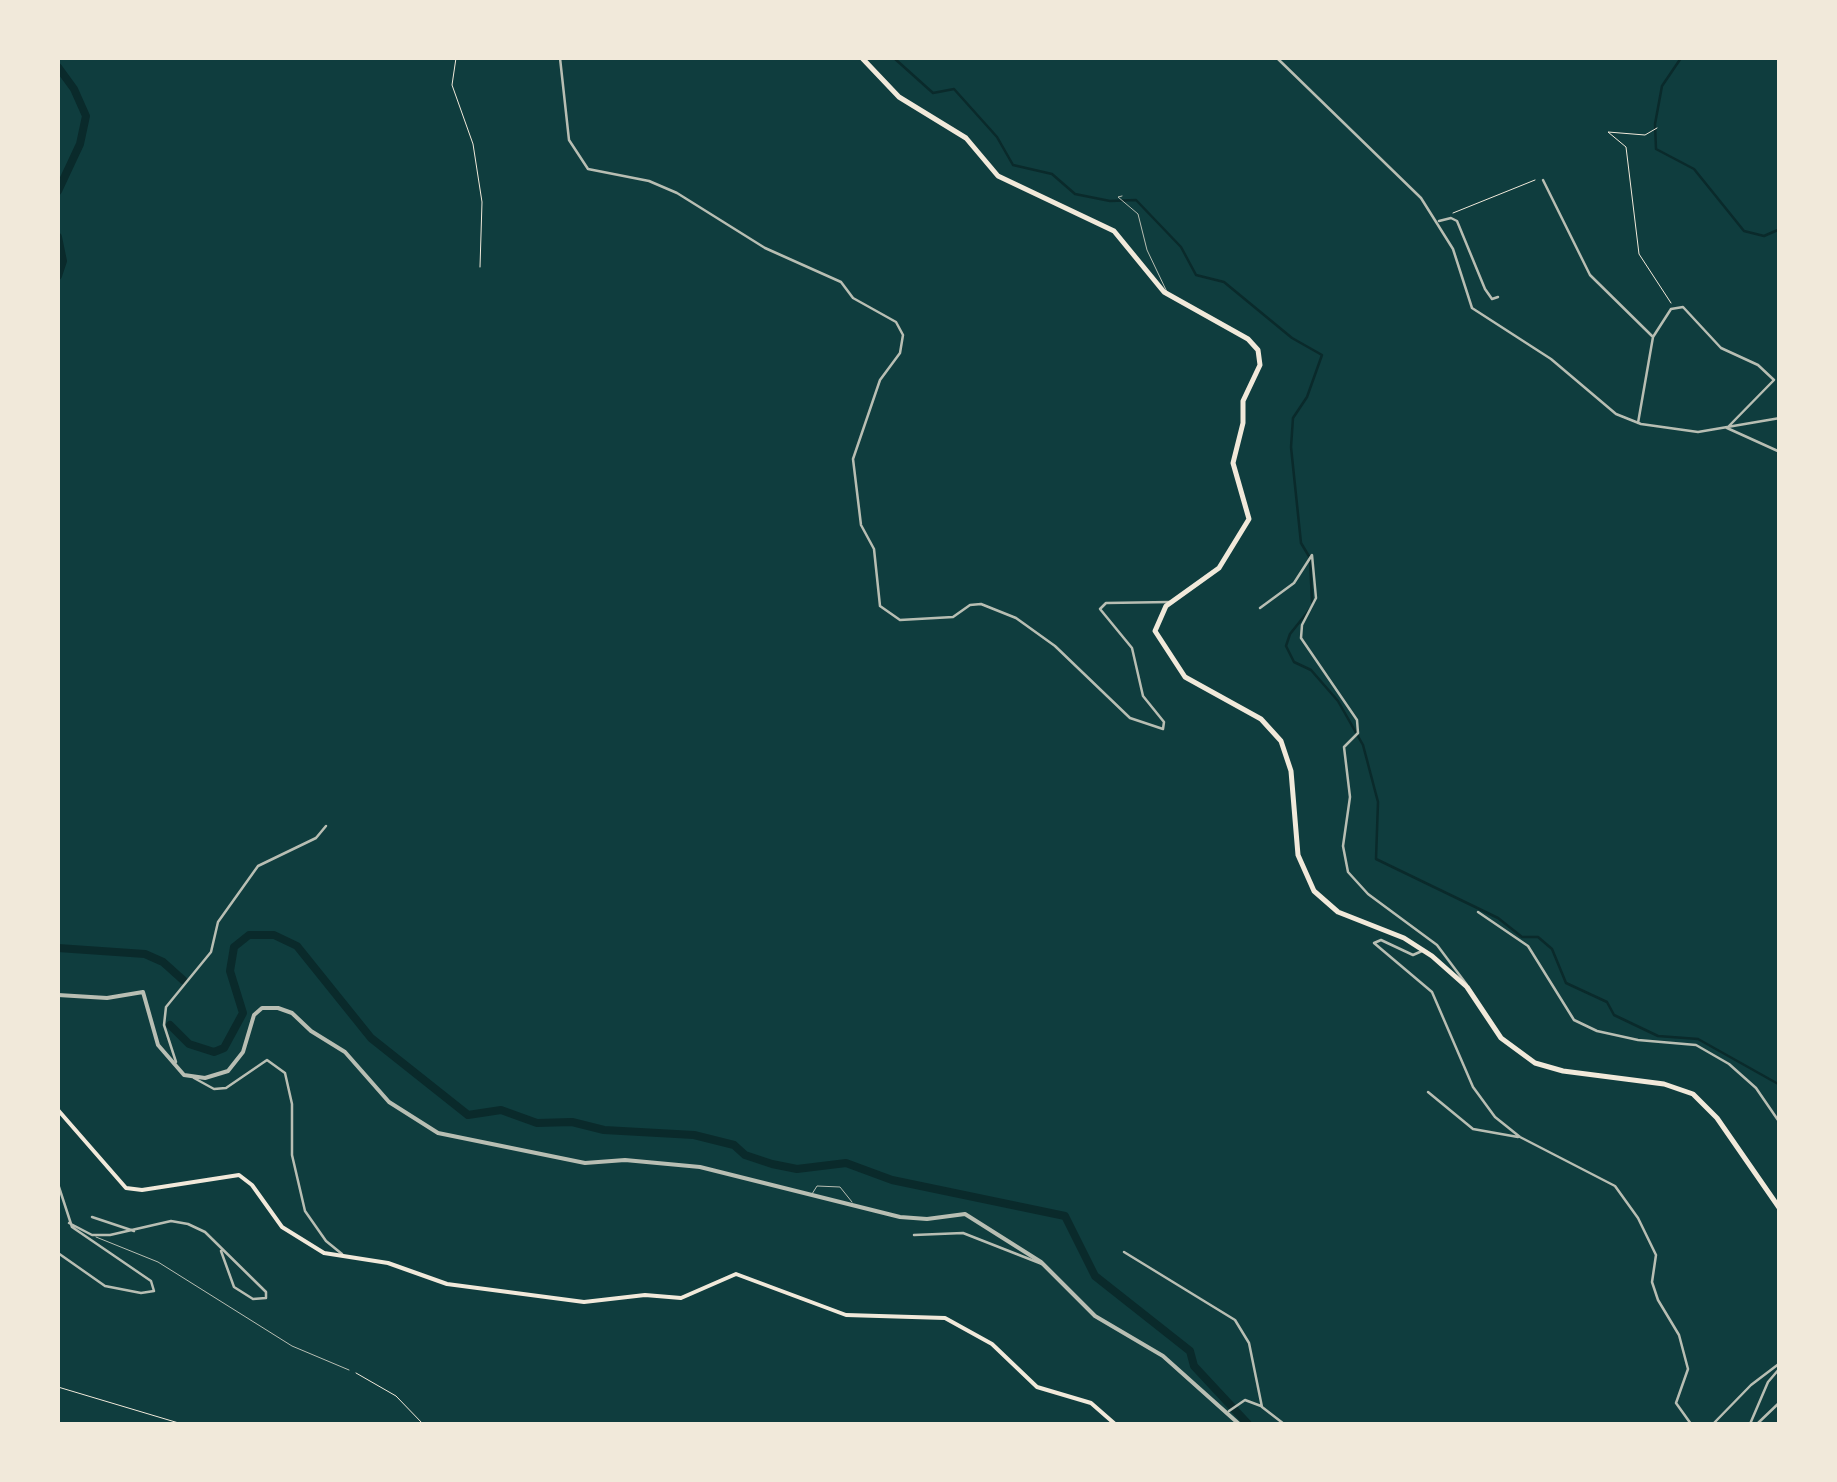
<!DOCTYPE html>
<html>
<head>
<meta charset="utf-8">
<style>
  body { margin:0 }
  #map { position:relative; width:1837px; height:1482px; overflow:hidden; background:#0f3d3e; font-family:Rubik,sans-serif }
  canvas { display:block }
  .frame { position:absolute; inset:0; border:60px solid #f1e9da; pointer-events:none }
</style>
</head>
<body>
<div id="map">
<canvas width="1837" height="1482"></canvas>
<div class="frame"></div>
</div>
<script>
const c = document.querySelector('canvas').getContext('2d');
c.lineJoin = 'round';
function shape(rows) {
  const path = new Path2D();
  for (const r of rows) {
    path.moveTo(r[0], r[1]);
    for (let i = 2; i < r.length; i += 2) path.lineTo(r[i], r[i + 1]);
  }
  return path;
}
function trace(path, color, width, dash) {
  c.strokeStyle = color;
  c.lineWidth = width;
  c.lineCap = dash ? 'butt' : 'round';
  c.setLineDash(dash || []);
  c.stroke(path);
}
const stream = shape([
  [894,58,933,93,954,89,997,137,1013,165,1052,174,1075,194,1110,201,1136,200,1181,247,1196,275,1224,282,1292,338,1322,355,1307,397,1293,418,1291,447,1301,543,1310,558,1312,602],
  [1681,58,1662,86,1655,124,1656,149,1694,169,1744,231,1764,236,1780,229],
  [1310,609,1290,634,1286,646,1294,662,1311,670,1338,701,1363,745,1378,802,1376,859,1498,918,1522,937,1538,937,1552,949,1566,983,1607,1002,1614,1015,1658,1036,1698,1039,1780,1085]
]);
const river = shape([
  [58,67,74,89,86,116,80,144,58,191],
  [58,237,63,261,58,276],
  [58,948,145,954,163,962,183,980],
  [170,1025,189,1044,214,1052,224,1048,243,1013,230,971,234,947,249,935,274,935,297,946,371,1038,468,1115,501,1110,537,1123,572,1122,604,1130,694,1135,734,1145,745,1155,772,1164,797,1169,846,1163,892,1180,1065,1216,1095,1276,1190,1351,1194,1366,1248,1424]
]);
const path = shape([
  [456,58,452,85,473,144,482,202,480,267],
  [1657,128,1645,135,1608,132,1626,147,1639,254,1671,303],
  [1453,213,1535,180],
  [356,1373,396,1396,423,1424],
  [58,1387,182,1424]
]);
const service = shape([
  [1122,196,1118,197,1138,214,1147,250,1167,292],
  [812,1194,817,1186,840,1187,852,1202],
  [96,1237,158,1262,292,1346,349,1370]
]);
const minor = shape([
  [560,58,569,140,588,169,649,181,677,193,765,248,841,282,853,298,896,322,903,335,900,353,880,380,853,459,861,525,874,549,880,606,900,620,953,617,970,605,981,604,1016,618,1055,646,1130,718,1163,729,1164,722,1143,696,1132,648,1100,609,1106,603,1170,602],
  [1277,58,1421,198,1453,249,1472,308,1551,359,1616,414,1641,424,1698,432,1780,418],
  [1543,180,1590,275,1652,336],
  [1439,221,1451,218,1457,221,1485,289,1492,299,1498,297],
  [1638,423,1653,337,1671,309,1683,307,1721,348,1758,365,1774,380,1728,427],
  [1727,428,1780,452],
  [1260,608,1294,583,1312,555,1316,598,1302,625,1301,638,1357,720,1358,733,1344,747,1350,797,1343,846,1348,872,1368,894,1437,945,1467,985],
  [1478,912,1528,946,1574,1020,1597,1031,1638,1040,1696,1045,1729,1064,1756,1088,1780,1123],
  [1422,951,1413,955,1381,940,1374,943,1432,992,1473,1087,1495,1117,1520,1137,1615,1186,1638,1218,1656,1255,1652,1282,1658,1300,1679,1335,1688,1369,1676,1403,1691,1424],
  [176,1062,164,1025,166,1007,211,952,218,922,258,866,316,838,326,826],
  [194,1078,214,1089,226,1088,267,1060,285,1073,292,1104,292,1155,305,1211,326,1241,342,1254],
  [1428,1092,1473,1129,1518,1137],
  [58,1184,72,1227,151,1281,154,1291,141,1293,105,1286,58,1253],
  [92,1217,134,1231],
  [69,1223,92,1235,110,1235,171,1221,188,1224,205,1232,266,1292,266,1298,253,1299,234,1287,221,1251],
  [914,1235,963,1233,1042,1264],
  [1124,1252,1235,1320,1249,1343,1262,1407,1284,1424],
  [1229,1411,1245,1400,1261,1406],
  [1713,1424,1751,1385,1780,1363],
  [1750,1424,1768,1382,1780,1368],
  [1757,1424,1780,1402]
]);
const tertiary = shape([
  [58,995,107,998,143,992,158,1045,184,1075,205,1078,228,1071,243,1052,254,1015,262,1008,278,1008,292,1013,311,1031,345,1052,389,1102,438,1133,585,1163,625,1160,700,1167,900,1217,927,1219,965,1214,1041,1262,1095,1316,1163,1356,1239,1424]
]);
const secondary = shape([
  [58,1110,126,1188,142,1190,239,1175,252,1185,282,1227,324,1253,388,1263,447,1284,584,1302,645,1295,681,1298,736,1274,846,1315,945,1318,992,1344,1037,1387,1091,1403,1115,1424]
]);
const primary = shape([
  [862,58,899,97,966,138,998,176,1114,231,1164,292,1248,339,1258,350,1260,365,1243,401,1243,423,1233,463,1249,519,1219,568,1166,606,1155,631,1185,677,1261,719,1281,741,1291,771,1298,855,1314,891,1338,912,1404,938,1432,956,1467,987,1501,1038,1535,1063,1563,1071,1664,1084,1693,1094,1717,1118,1780,1209]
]);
trace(stream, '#0a2a2b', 2.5);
trace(river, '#0a2a2b', 8);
trace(path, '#f1e9da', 1);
trace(service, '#b8beb3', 1);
trace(minor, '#b8beb3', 2.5);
trace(tertiary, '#b8beb3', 4);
trace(secondary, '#f1e9da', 4);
trace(primary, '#f1e9da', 5);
</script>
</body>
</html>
